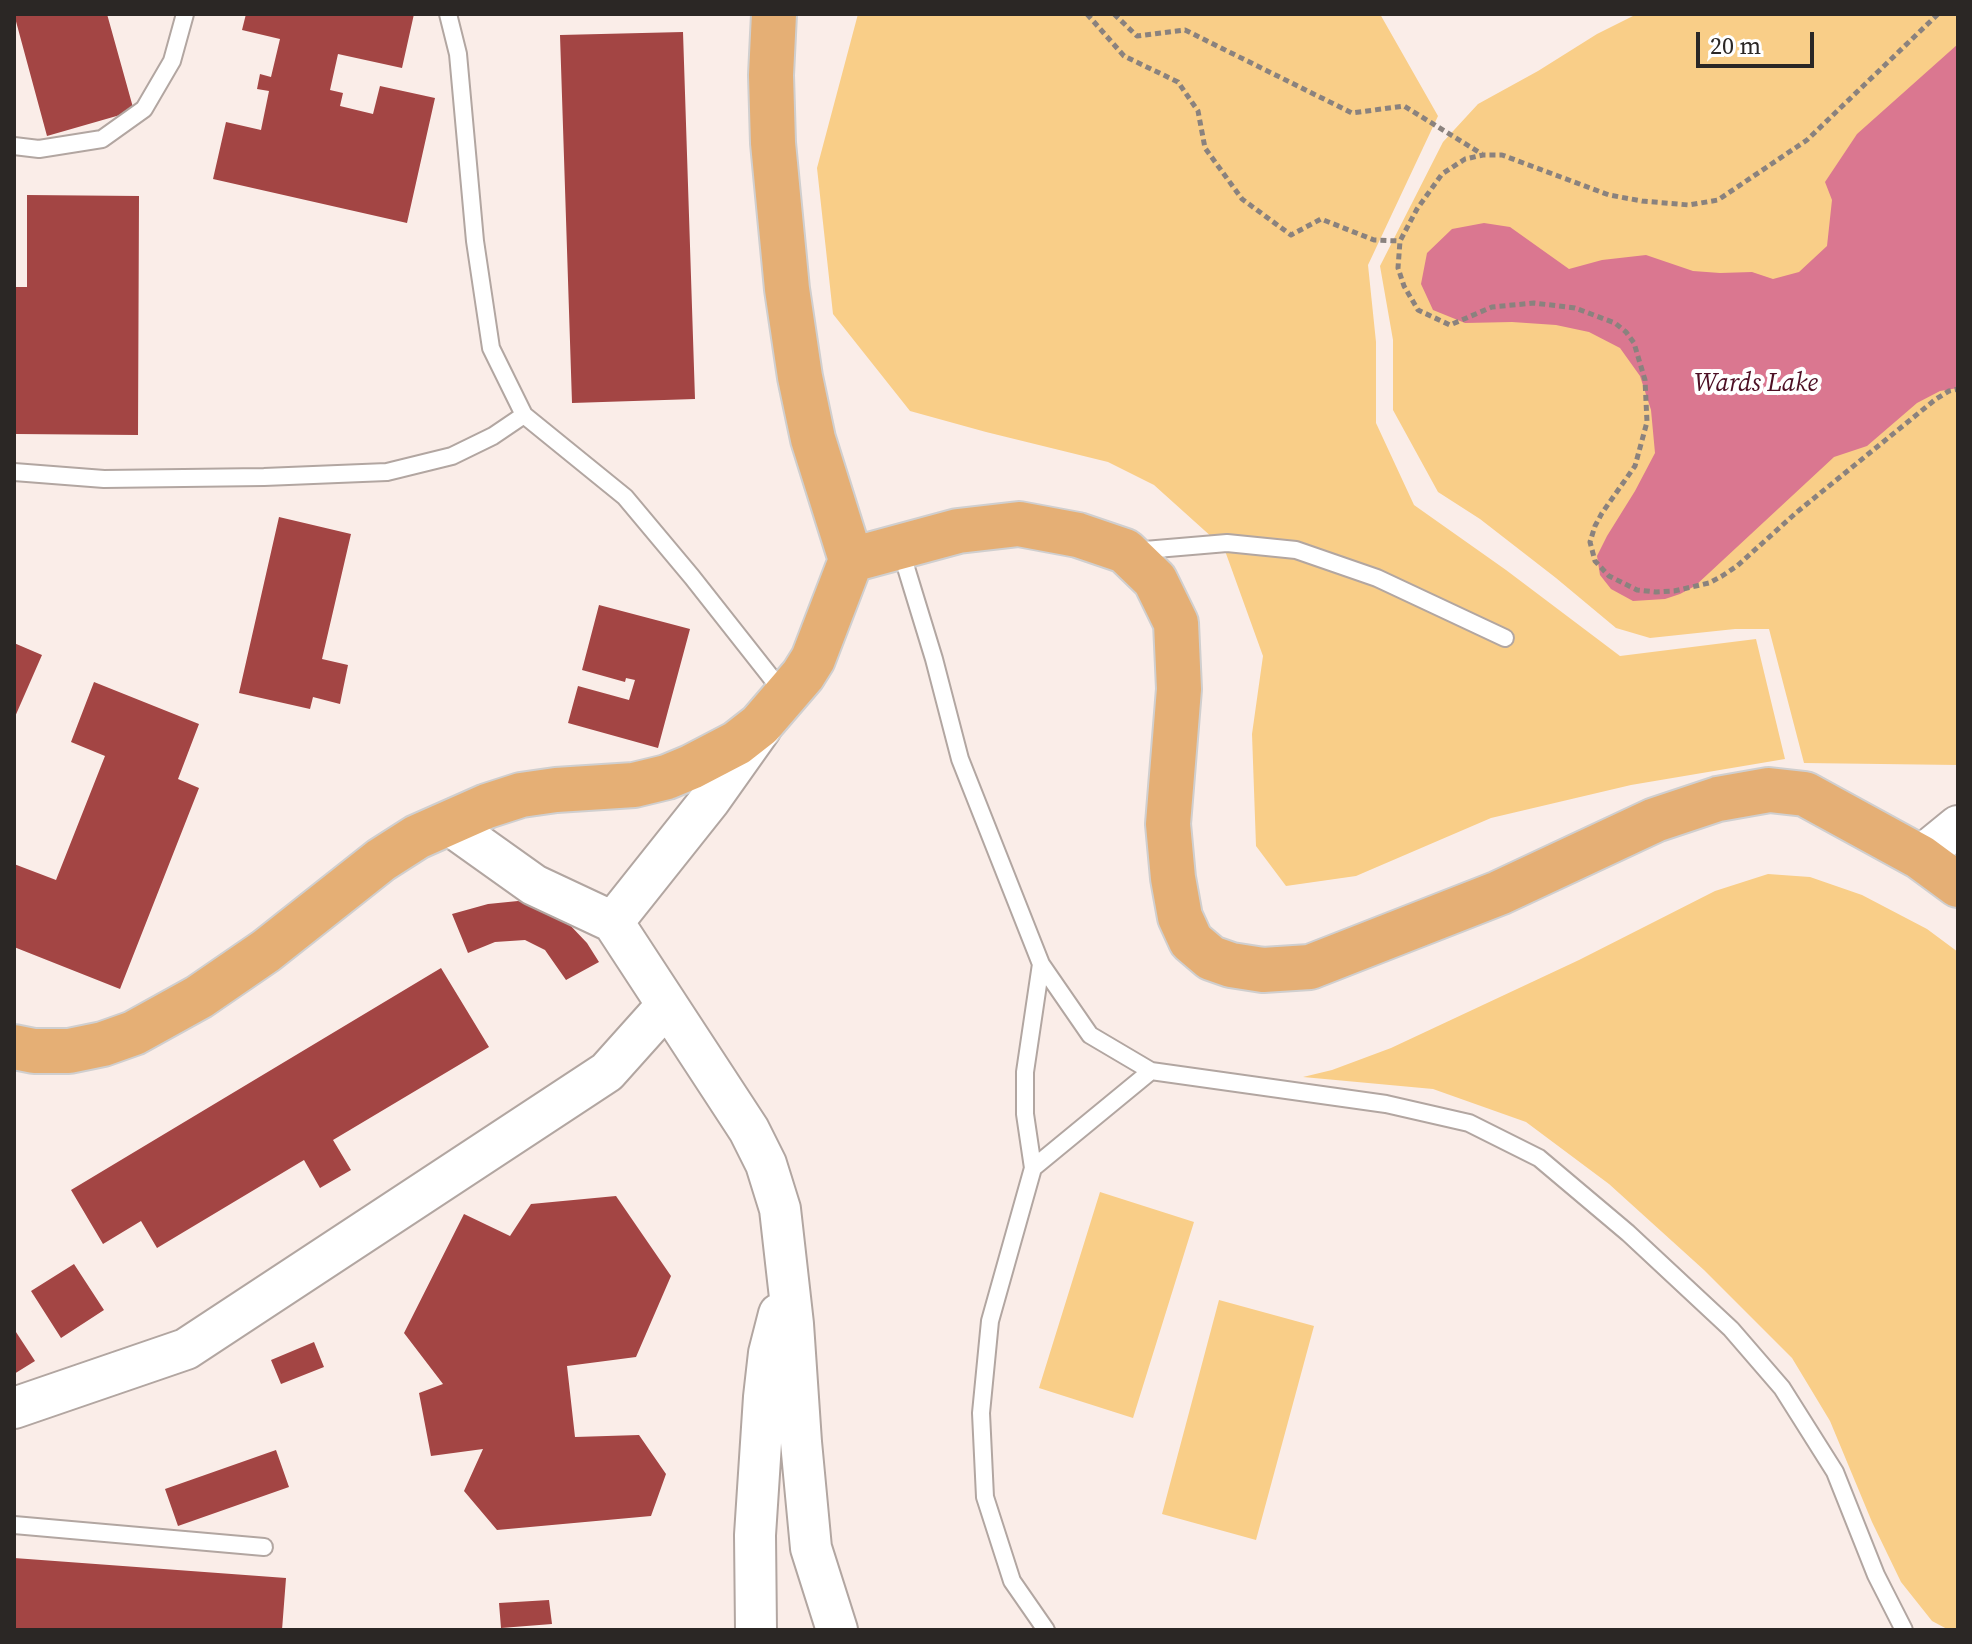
<!DOCTYPE html>
<html>
<head>
<meta charset="utf-8">
<style>
  body { margin:0 }
  #map { position:relative; width:1972px; height:1644px; overflow:hidden; background:#faede8; font-family:"Source Serif 4",serif }
  canvas { display:block }
  .frame { position:absolute; inset:0; border:16px solid #2b2725; pointer-events:none }
  .scale { position:absolute; left:1696px; top:32px; width:118px; height:36px; box-sizing:border-box; border:4px solid #2b2725; border-top:0; padding-left:10px; font-size:24px; line-height:28px; white-space:nowrap; color:#2b2725; -webkit-text-stroke:6px #fff; paint-order:stroke }
</style>
</head>
<body>
<div id="map">
<canvas width="1972" height="1644"></canvas>
<div class="frame"></div>
<div class="scale">20 m</div>
</div>
<script>
const c = document.querySelector('canvas').getContext('2d');
c.lineJoin = 'round';
function fillPath(path, color) {
  c.fillStyle = color;
  c.fill(path, 'evenodd');
}
function shape(rows) {
  const path = new Path2D();
  for (const r of rows) {
    path.moveTo(r[0], r[1]);
    for (let i = 2; i < r.length; i += 2) path.lineTo(r[i], r[i + 1]);
  }
  return path;
}
function trace(path, color, width, dash) {
  c.strokeStyle = color;
  c.lineWidth = width;
  c.lineCap = dash ? 'butt' : 'round';
  c.setLineDash(dash || []);
  c.stroke(path);
}
function write(font, color, halo, rows, align = 'center') {
  c.font = font + ' "Source Serif 4",serif';
  c.lineWidth = 8;
  c.setLineDash([]);
  c.textBaseline = 'middle';
  c.strokeStyle = halo;
  c.fillStyle = color;
  for (const [text, x, y, turn = 0] of rows) {
    c.save();
    c.translate(x, y);
    c.rotate((+turn || 0) * Math.PI / 180);
    c.textAlign = isNaN(turn) ? turn : align;
    if (halo) c.strokeText(text, 0, 0);
    c.fillText(text, 0, 0);
    c.restore();
  }
}
const green = shape([
  [858,14,1380,14,1438,116,1368,265,1376,342,1376,423,1414,505,1506,570,1620,656,1756,639,1785,759,1631,785,1491,818,1356,876,1286,886,1256,846,1252,734,1263,656,1224,548,1154,485,1108,462,986,432,910,411,833,314,817,168],
  [1637,14,1958,14,1958,765,1804,763,1769,629,1735,629,1650,638,1616,628,1556,578,1480,519,1438,492,1393,410,1393,340,1380,266,1443,142,1478,104,1538,71,1597,34],
  [1768,874,1810,877,1862,895,1927,929,1958,952,1958,1630,1949,1630,1932,1621,1901,1582,1872,1522,1830,1421,1792,1358,1704,1270,1609,1184,1526,1122,1433,1089,1303,1077,1332,1070,1391,1048,1579,960,1715,891],
  [1100,1192,1194,1222,1133,1418,1039,1388],
  [1219,1300,1314,1326,1256,1540,1162,1514]
]);
const water = shape([
  [1958,44,1958,388,1940,391,1917,403,1867,446,1834,457,1695,586,1680,594,1665,599,1633,601,1611,589,1600,575,1597,556,1607,536,1635,491,1655,453,1651,410,1640,376,1620,348,1589,332,1556,325,1512,322,1465,323,1433,310,1421,284,1427,253,1452,229,1484,223,1510,227,1569,269,1602,260,1646,255,1693,271,1720,273,1752,272,1773,279,1799,272,1827,246,1832,200,1825,182,1857,134]
]);
const building = shape([
  [14,14,107,14,134,111,47,136],
  [246,14,414,14,402,68,338,54,330,90,343,93,340,106,373,114,380,86,435,98,407,223,213,179,226,122,261,130,269,91,257,89,260,74,271,77,280,39,242,30],
  [683,32,695,399,572,403,560,35],
  [27,195,139,196,138,435,16,434,16,287,27,287],
  [279,517,351,534,322,659,348,665,340,704,313,697,310,709,239,693],
  [599,605,690,629,658,748,568,723,578,686,629,700,635,680,626,678,625,682,582,670],
  [14,643,42,655,14,719],
  [94,682,199,724,178,779,199,788,120,989,14,947,14,864,56,880,105,756,71,742],
  [518,901,542,907,568,923,587,943,599,962,566,980,545,950,525,940,495,942,468,953,452,914,488,904],
  [441,968,489,1047,333,1140,351,1170,320,1188,304,1160,157,1248,141,1221,103,1244,71,1190],
  [616,1196,671,1276,636,1357,567,1366,575,1437,639,1435,666,1474,651,1516,497,1530,464,1491,483,1449,431,1456,419,1393,443,1384,404,1333,464,1214,510,1236,531,1204],
  [74,1264,104,1310,61,1338,31,1291],
  [14,1329,35,1361,14,1374],
  [314,1342,324,1367,281,1384,271,1360],
  [276,1450,289,1487,178,1526,165,1489],
  [14,1558,286,1578,282,1630,14,1630],
  [549,1600,552,1624,501,1628,499,1603]
]);
const path = shape([
  [1087,14,1124,56,1178,82,1198,111,1205,148,1242,199,1291,235,1321,219,1374,240,1400,241],
  [1114,14,1137,36,1185,30,1352,113,1404,106,1482,154],
  [1938,14,1807,140,1718,200,1689,205,1642,201,1609,195,1502,155,1483,155,1465,159,1442,174,1417,209,1400,241,1398,268,1404,286,1418,310,1450,325,1492,307,1534,303,1575,308,1615,323,1626,332,1634,343,1645,380,1647,422,1635,466,1602,513,1595,526,1590,542,1595,561,1609,576,1637,590,1656,592,1674,591,1709,583,1722,576,1737,566,1797,512,1936,399,1949,391,1958,389]
]);
const service = shape([
  [448,14,458,54,475,241,491,348,524,415,625,497,692,577,785,695],
  [14,146,39,149,102,139,144,109,172,61,185,14],
  [14,472,104,479,264,477,387,472,452,456,493,436,524,415],
  [900,548,934,659,960,759,1041,964,1090,1035,1151,1071,1386,1104,1469,1123,1539,1158,1628,1233,1731,1329,1782,1388,1835,1472,1876,1575,1904,1630],
  [1133,551,1227,543,1296,550,1377,578,1505,638],
  [1041,964,1025,1072,1025,1114,1033,1168,990,1321,981,1413,985,1497,1012,1581,1046,1630],
  [1033,1168,1151,1071],
  [14,1525,264,1547]
]);
const tertiary = shape([
  [447,823,534,885,613,922,749,1130,766,1164,780,1209,793,1324,801,1442,811,1548,837,1630],
  [1920,857,1958,826],
  [613,922,710,800,761,728],
  [14,1408,186,1349,607,1072,667,1005],
  [756,1630,755,1535,764,1397,769,1353,779,1314]
]);
const primary = shape([
  [851,560,958,531,1019,524,1078,535,1125,551,1155,580,1176,623,1179,689,1168,824,1173,878,1180,917,1191,941,1211,958,1231,965,1263,970,1310,967,1499,893,1655,820,1718,799,1769,790,1805,794,1920,857,1958,885],
  [14,1047,34,1051,69,1051,103,1044,134,1033,199,997,266,951,381,860,417,837,487,806,521,795,556,790,634,785,667,777,691,767,737,743,760,725,803,675,813,659,851,560,813,439,800,377,787,289,773,143,771,75,774,14]
]);
const waterNames = [
  ["Wards Lake",1756,384]
];
fillPath(green, '#f9ce88');
fillPath(water, '#da7790');
fillPath(building, '#a34544');
trace(service, '#b2a6a1', 20);
trace(tertiary, '#b2a6a1', 44);
trace(primary, '#d0cfcf', 48);
trace(path, '#8a827e', 5, [6, 4]);
trace(service, '#fff', 16);
trace(tertiary, '#fff', 40);
trace(primary, '#e5af75', 44);
write('italic 26px', '#4d0f24', '#fff', waterNames);
</script>
</body>
</html>
